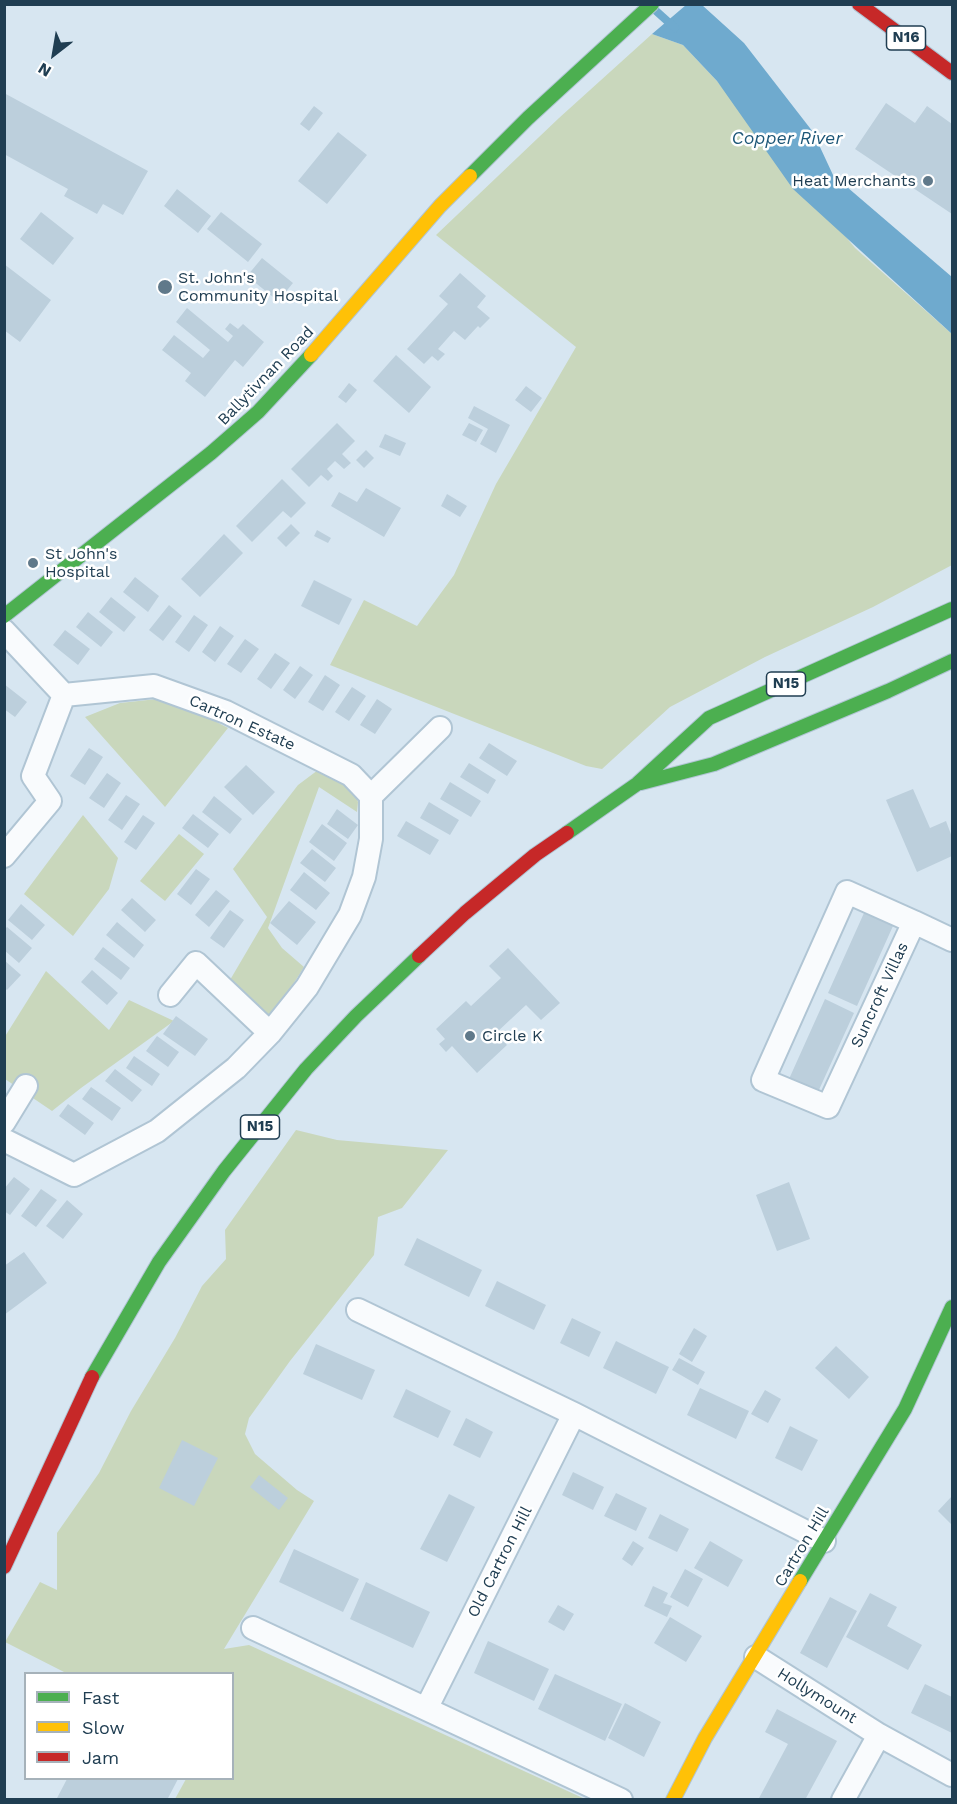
<!DOCTYPE html>
<html>
<head>
<meta charset="utf-8">
<style>
  body { margin:0 }
  #map { position:relative; width:957px; height:1804px; overflow:hidden; background:#d7e6f1; font-family:"Work Sans",sans-serif }
  canvas { display:block }
  .frame { position:absolute; inset:0; border:6px solid #203e52; pointer-events:none }
  .legend { position:absolute; left:24px; top:1672px; width:210px; height:108px; box-sizing:border-box; background:#fff; border:2px solid #a6b2ba; margin:0; padding:8px 10px; list-style:none; font-size:18px; color:#203e52 }
  .legend li { display:flex; align-items:center; gap:12px; height:30px }
  .legend b { width:30px; border:2px solid #a6b2ba }
  .north { position:absolute; left:24px; top:24px; width:60px; height:60px; -webkit-text-stroke:4px #fff; paint-order:stroke; rotate:211deg; font-size:16px; font-weight:700; line-height:24px; text-align:center; color:#203e52 }
  .north::after { content:''; display:block; margin:auto; width:21px; height:27px; background:#203e52; clip-path:polygon(50% 0,100% 100%,50% 72%,0 100%) }
</style>
</head>
<body>
<div id="map">
<canvas width="957" height="1804"></canvas>
<div class="frame"></div>
<ul class="legend">
<li><b style="height:8px;background:#4caf50"></b>Fast</li>
<li><b style="height:8px;background:#ffc107"></b>Slow</li>
<li><b style="height:8px;background:#c62828"></b>Jam</li>
</ul>
<div class="north">N</div>
</div>
<script>
const c = document.querySelector('canvas').getContext('2d');
c.lineJoin = 'round';
function fillPath(path, color) {
  c.fillStyle = color;
  c.fill(path, 'evenodd');
}
function shape(rows) {
  const path = new Path2D();
  for (const r of rows) {
    path.moveTo(r[0], r[1]);
    for (let i = 2; i < r.length; i += 2) path.lineTo(r[i], r[i + 1]);
  }
  return path;
}
function trace(path, color, width, dash) {
  c.strokeStyle = color;
  c.lineWidth = width;
  c.lineCap = dash ? 'butt' : 'round';
  c.setLineDash(dash || []);
  c.stroke(path);
}
function write(font, color, halo, rows, align = 'center') {
  c.font = font + ' "Work Sans",sans-serif';
  c.lineWidth = 5;
  c.setLineDash([]);
  c.textBaseline = 'middle';
  c.strokeStyle = halo;
  c.fillStyle = color;
  for (const [text, x, y, turn = 0] of rows) {
    c.save();
    c.translate(x, y);
    c.rotate((+turn || 0) * Math.PI / 180);
    c.textAlign = isNaN(turn) ? turn : align;
    if (halo) c.strokeText(text, 0, 0);
    c.fillText(text, 0, 0);
    c.restore();
  }
}
const green = shape([
  [652,34,683,45,717,81,855,248,952,334,952,565,873,607,765,657,670,707,602,769,586,766,330,665,364,600,417,626,454,575,496,484,576,347,436,235,559,118],
  [157,699,203,715,228,728,165,807,85,717,120,703],
  [322,767,354,791,358,802,357,812,319,787,268,928,282,948,304,967,277,1010,267,1015,230,980,267,917,233,869,298,785],
  [83,815,118,858,109,889,73,936,24,894],
  [179,834,204,854,165,901,140,881],
  [46,971,109,1030,129,1000,174,1021,81,1088,52,1111,5,1079,4,1038],
  [296,1130,337,1140,448,1150,402,1208,378,1217,374,1255,290,1361,249,1418,245,1434,255,1454,297,1490,314,1501,224,1649,249,1645,585,1799,175,1799,186,1779,232,1778,232,1674,66,1673,5,1642,40,1582,57,1590,57,1533,99,1473,131,1411,175,1338,202,1286,226,1259,225,1230]
]);
const water = shape([
  [686,5,702,5,744,43,813,132,833,175,952,277,952,334,793,189,717,81,683,45,652,34]
]);
const stream = shape([
  [655,10,675,28]
]);
const building = shape([
  [4,93,148,171,123,215,103,204,97,214,64,196,68,189,4,154],
  [886,103,915,123,927,106,952,124,952,214,855,149],
  [314,106,323,113,309,131,300,124],
  [338,132,367,155,327,204,298,181],
  [177,189,211,216,198,233,164,206],
  [41,212,74,238,53,265,20,239],
  [221,212,262,244,248,262,207,229],
  [262,258,293,283,278,301,247,276],
  [4,264,51,300,20,342,4,330],
  [460,273,486,296,477,307,490,318,480,328,478,326,465,340,454,331,438,349,445,354,438,361,432,356,424,364,407,349,448,304,439,296],
  [187,308,228,342,233,336,225,329,230,323,238,329,243,324,264,342,243,367,235,360,205,397,185,381,191,373,162,350,174,335,203,358,210,350,176,322],
  [396,355,431,387,409,413,373,381],
  [349,383,357,390,346,403,338,397],
  [526,386,542,398,531,412,515,400],
  [474,406,510,425,496,453,480,444,488,429,468,418],
  [337,423,355,441,342,454,351,463,344,469,335,461,327,469,333,476,328,481,321,475,309,487,291,469],
  [469,423,483,430,476,442,462,435],
  [385,434,406,443,400,456,379,447],
  [366,450,374,458,364,468,356,460],
  [282,479,306,503,291,518,283,511,252,542,236,526],
  [366,488,401,508,384,537,331,506,339,492,357,502],
  [447,494,467,506,460,517,441,506],
  [291,524,300,533,286,547,277,538],
  [317,530,331,538,328,543,314,536],
  [224,534,243,553,200,597,181,579],
  [135,577,159,596,148,612,123,592],
  [314,580,352,599,339,625,301,606],
  [111,597,136,617,124,632,99,612],
  [169,605,182,616,163,641,149,630],
  [88,612,113,632,101,647,76,627],
  [194,615,208,625,189,652,175,642],
  [220,626,234,636,215,662,202,652],
  [65,630,90,649,78,665,53,645],
  [245,639,259,649,241,673,227,664],
  [275,653,290,663,271,689,257,679],
  [300,666,313,675,295,699,283,690],
  [325,675,340,685,323,711,308,702],
  [4,684,27,702,15,717,4,709],
  [352,687,366,696,349,721,335,712],
  [377,699,392,709,375,734,360,725],
  [489,743,517,761,507,776,479,758],
  [89,748,103,757,85,785,70,776],
  [469,763,496,780,488,794,460,777],
  [246,765,275,792,253,815,224,787],
  [107,773,121,783,104,808,89,798],
  [450,782,481,801,471,817,440,799],
  [913,789,930,828,946,821,952,837,952,856,917,872,886,800],
  [126,795,140,804,122,830,108,820],
  [214,796,242,819,230,834,202,812],
  [429,802,459,820,450,835,420,818],
  [337,809,358,825,348,839,327,824],
  [193,814,219,834,208,848,182,828],
  [143,815,155,823,136,850,124,842],
  [406,821,439,840,430,855,397,836],
  [322,824,347,843,334,861,309,842],
  [312,849,336,868,325,882,300,863],
  [196,869,210,879,191,905,177,894],
  [304,872,330,893,316,910,290,890],
  [216,890,230,901,209,927,195,915],
  [132,898,156,920,145,932,121,910],
  [289,901,316,922,297,945,270,923],
  [21,904,45,925,32,940,8,920],
  [230,910,244,920,224,948,210,938],
  [864,913,893,926,857,1006,828,993],
  [117,922,144,945,134,958,106,935],
  [7,927,32,948,19,963,4,950,4,930],
  [103,947,130,968,121,980,94,959],
  [508,948,560,1003,541,1020,526,1005,496,1033,507,1045,477,1073,452,1046,446,1052,439,1044,445,1039,436,1029,466,1001,471,1006,501,978,489,966],
  [4,960,21,975,7,990,4,988],
  [92,970,118,993,107,1005,81,982],
  [825,999,854,1013,818,1092,789,1079],
  [176,1016,208,1039,195,1056,163,1034],
  [157,1036,179,1052,168,1067,146,1051],
  [134,1056,160,1074,152,1086,126,1068],
  [115,1069,142,1090,132,1102,105,1081],
  [91,1087,121,1108,112,1121,82,1099],
  [68,1104,94,1123,85,1135,59,1116],
  [14,1177,30,1189,10,1215,4,1211,4,1189],
  [789,1182,810,1239,777,1251,756,1195],
  [41,1189,57,1200,36,1227,21,1216],
  [67,1200,83,1214,63,1239,46,1226],
  [417,1238,482,1270,469,1297,404,1265],
  [24,1252,47,1283,4,1315,4,1266],
  [497,1281,546,1305,534,1330,485,1306],
  [572,1318,601,1332,589,1357,560,1343],
  [694,1328,707,1336,692,1362,679,1354],
  [616,1341,669,1367,656,1394,603,1368],
  [316,1344,375,1370,362,1400,303,1374],
  [836,1346,869,1377,849,1399,815,1368],
  [679,1358,705,1372,698,1385,672,1370],
  [700,1388,749,1411,736,1439,687,1415],
  [406,1389,451,1411,438,1438,393,1417],
  [765,1390,781,1399,768,1423,751,1414],
  [466,1418,493,1432,480,1458,453,1445],
  [790,1426,818,1440,802,1471,775,1458],
  [182,1440,218,1458,194,1506,159,1488],
  [573,1472,604,1487,593,1510,562,1495],
  [259,1475,288,1498,279,1510,250,1487],
  [616,1493,647,1508,636,1531,604,1516],
  [449,1494,475,1507,447,1562,420,1549],
  [952,1496,952,1525,938,1511],
  [660,1514,689,1529,677,1552,648,1538],
  [633,1541,644,1548,632,1566,622,1559],
  [710,1541,743,1560,728,1587,694,1568],
  [294,1549,359,1579,343,1612,279,1582],
  [685,1569,703,1579,688,1607,670,1597],
  [366,1582,430,1612,413,1648,350,1619],
  [653,1586,668,1593,663,1603,672,1606,667,1617,644,1606],
  [870,1593,897,1607,887,1626,922,1645,908,1670,846,1637],
  [830,1597,857,1611,827,1668,800,1653],
  [558,1605,574,1614,564,1631,548,1622],
  [670,1617,702,1636,686,1662,654,1643],
  [488,1641,549,1669,534,1701,474,1673],
  [555,1674,622,1704,605,1741,538,1709],
  [925,1684,952,1697,952,1733,911,1713],
  [625,1703,661,1722,644,1757,608,1738],
  [777,1709,837,1741,805,1800,758,1800,788,1744,765,1732],
  [67,1779,178,1779,167,1800,56,1800]
]);
const street = shape([
  [4,631,64,695,154,686,226,712,351,775,371,796,371,839,364,877,350,915,307,987,270,1033,236,1068,157,1131,74,1175,4,1140],
  [371,796,440,728],
  [4,856,50,801,33,776,64,695],
  [914,922,847,892,763,1080,828,1107,914,922,952,940],
  [170,995,196,963,270,1033],
  [4,1122,26,1086],
  [358,1310,574,1414,824,1541],
  [253,1628,621,1800],
  [756,1657,879,1735,952,1775],
  [426,1709,574,1414],
  [843,1800,879,1735]
]);
const fast = shape([
  [470,176,528,118,652,4],
  [4,616,211,453,258,412,311,355],
  [641,783,714,764,888,691,952,661],
  [567,833,637,784,709,718,952,609],
  [92,1377,159,1262,224,1171,306,1069,356,1016,419,956],
  [800,1581,905,1409,952,1307]
]);
const slow = shape([
  [311,355,440,206,470,176],
  [673,1800,705,1738,800,1581]
]);
const jam = shape([
  [859,4,952,73],
  [419,956,465,913,535,855,567,833],
  [4,1567,92,1377]
]);
const markers = [
  [928,181,6,"#60798a"],
  [165,287,8,"#60798a"],
  [33,563,6,"#60798a"],
  [470,1036,6,"#60798a"]
];
const shields = [
  [906,38,39],
  [786,684,39],
  [260,1127,39]
];
const shieldNames = [
  ["N16",906,38],
  ["N15",786,684],
  ["N15",260,1127]
];
const poiNames = [
  ["Heat Merchants",916,181,"right"],
  ["St. John's",178,278],
  ["Community Hospital",178,296],
  ["St John's",45,554],
  ["Hospital",45,572],
  ["Circle K",482,1036]
];
const streetNames = [
  ["Ballytivnan Road",266,376,-46],
  ["Cartron Estate",242,723,24],
  ["Suncroft Villas",880,995,-65],
  ["Cartron Hill",802,1547,-59],
  ["Old Cartron Hill",500,1562,-63],
  ["Hollymount",817,1696,32]
];
const waterNames = [
  ["Copper River",787,139]
];
fillPath(green, '#c9d7bc');
fillPath(water, '#6faace');
trace(stream, '#6faace', 8);
fillPath(building, '#bccfdc');
trace(street, '#b0c5d4', 26);
trace(fast, '#b0c5d4', 16);
trace(slow, '#b0c5d4', 16);
trace(jam, '#b0c5d4', 16);
trace(street, '#f9fbfd', 22);
trace(fast, '#4caf50', 14);
trace(slow, '#ffc107', 14);
trace(jam, '#c62828', 14);
for (const [x, y, r, color] of markers) {
  const dot = new Path2D();
  dot.arc(x, y, r, 0, 2 * Math.PI);
  c.fillStyle = color;
  c.fill(dot);
  trace(dot, '#fff', 2);
}
for (const [x, y, w] of shields) {
  const box = new Path2D();
  box.roundRect(x - w / 2, y - 12, w, 24, 4.5);
  c.fillStyle = '#fff';
  c.fill(box);
  trace(box, '#203e52', 1.5);
}
write('bold 15px', '#203e52', null, shieldNames);
write('16px', '#203e52', '#fff', poiNames, 'left');
write('16px', '#203e52', '#fff', streetNames);
write('italic 18px', '#1c5677', '#fff', waterNames);
</script>
</body>
</html>
